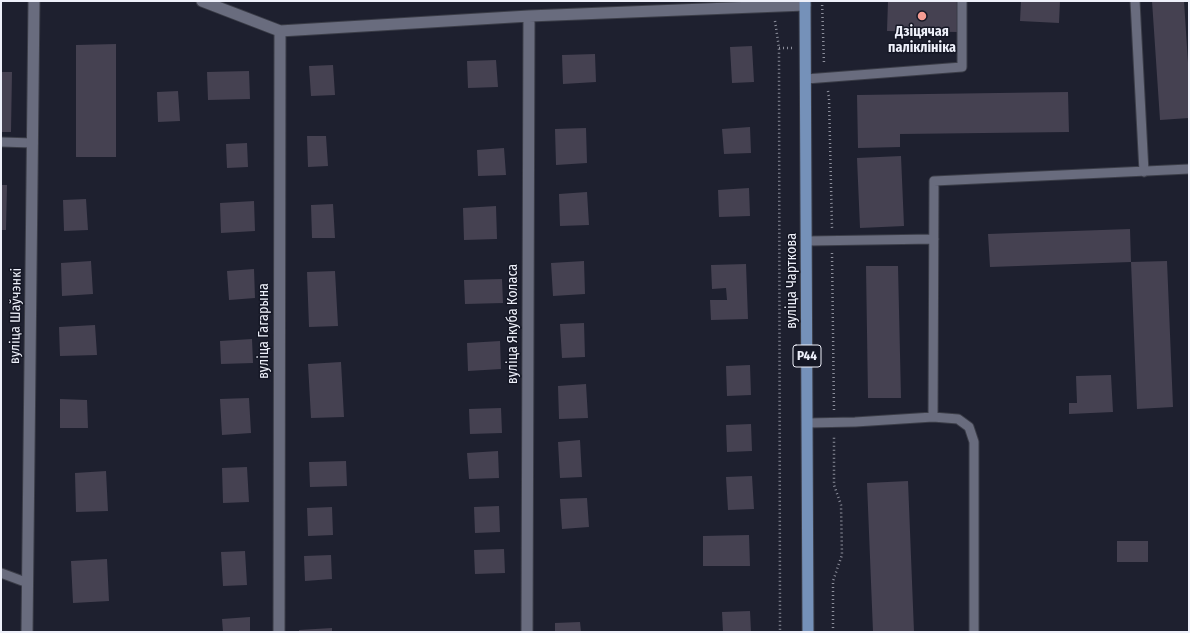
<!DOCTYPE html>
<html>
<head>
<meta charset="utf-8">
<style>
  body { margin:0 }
  #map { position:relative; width:1190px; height:633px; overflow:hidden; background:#1e202f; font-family:"Fira Sans Condensed",sans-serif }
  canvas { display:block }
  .frame { position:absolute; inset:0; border:2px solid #eef0fa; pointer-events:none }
</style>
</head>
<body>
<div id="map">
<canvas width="1190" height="633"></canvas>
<div class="frame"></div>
</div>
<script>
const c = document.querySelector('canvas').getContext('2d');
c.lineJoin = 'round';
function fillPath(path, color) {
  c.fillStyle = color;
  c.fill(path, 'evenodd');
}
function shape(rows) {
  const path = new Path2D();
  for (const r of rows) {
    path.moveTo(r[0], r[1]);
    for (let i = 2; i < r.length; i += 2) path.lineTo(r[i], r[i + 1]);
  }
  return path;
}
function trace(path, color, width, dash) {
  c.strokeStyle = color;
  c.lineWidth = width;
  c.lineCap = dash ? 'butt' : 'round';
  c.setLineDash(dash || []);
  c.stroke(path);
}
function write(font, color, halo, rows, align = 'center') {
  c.font = font + ' "Fira Sans Condensed",sans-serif';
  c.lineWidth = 3;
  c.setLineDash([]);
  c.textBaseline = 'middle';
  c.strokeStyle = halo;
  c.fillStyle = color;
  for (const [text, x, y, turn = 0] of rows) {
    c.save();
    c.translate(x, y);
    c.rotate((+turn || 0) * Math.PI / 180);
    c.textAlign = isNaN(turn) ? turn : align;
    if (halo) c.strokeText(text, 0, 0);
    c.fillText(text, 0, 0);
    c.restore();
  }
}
const building = shape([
  [888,1,957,1,957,32,887,31],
  [1021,1,1060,1,1059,23,1020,21],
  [1152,1,1184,1,1189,78,1189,118,1160,120],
  [116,44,116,157,76,157,76,45],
  [752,46,754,82,732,83,730,47],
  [595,54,596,82,563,84,562,55],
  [496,60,498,87,468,88,467,61],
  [333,65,335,95,311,96,309,66],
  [249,71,250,99,208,100,207,72],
  [1,72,12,72,11,132,1,132],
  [178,91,180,121,158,122,157,92],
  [1068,92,1069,132,900,134,900,147,858,148,857,95],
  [750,127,751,153,724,154,722,129],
  [586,128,587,163,556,165,555,129],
  [307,136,326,136,328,166,308,167],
  [247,143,248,167,227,168,226,144],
  [504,148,506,175,478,176,477,150],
  [901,156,904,226,860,228,857,158],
  [1,185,7,185,6,230,1,230],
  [749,188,750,216,719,217,718,190],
  [587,192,589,225,560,226,559,194],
  [86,199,88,230,64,231,63,200],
  [254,201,255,231,221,233,220,203],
  [333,204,335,238,312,238,311,205],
  [496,206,497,239,464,240,463,208],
  [1130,229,1131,262,990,267,988,234],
  [91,261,93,294,62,296,61,263],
  [584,261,585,294,553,296,551,263],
  [1167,261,1173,407,1137,409,1131,262],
  [746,264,748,319,711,320,710,300,727,300,726,288,712,289,711,265],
  [866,266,898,266,901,398,868,398],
  [254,269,255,298,229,300,227,271],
  [335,271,338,326,309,327,307,272],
  [502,279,503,303,465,304,464,280],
  [584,323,585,357,562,358,560,324],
  [95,325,97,355,60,356,59,327],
  [252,339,253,363,221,364,220,341],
  [500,341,501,369,468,371,467,343],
  [341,362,344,417,311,418,308,364],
  [750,365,751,395,727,396,726,366],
  [1111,375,1113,412,1069,414,1069,403,1077,403,1076,376],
  [586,384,588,418,559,419,558,386],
  [249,398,251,433,222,435,220,399],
  [60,399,87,400,88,428,60,428],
  [501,408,502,433,470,434,469,409],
  [751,424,752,451,727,452,726,425],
  [580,440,582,477,560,478,558,442],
  [498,451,499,478,469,479,467,453],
  [346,461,347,486,310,487,309,462],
  [247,467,249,502,223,503,222,468],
  [106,471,108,511,76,512,75,473],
  [752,476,754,509,728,510,726,477],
  [908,481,914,632,873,632,867,483],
  [587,498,589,527,562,529,560,499],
  [499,506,500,532,475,533,474,507],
  [332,507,333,535,308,536,307,508],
  [749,535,750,566,703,566,703,536],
  [1117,541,1148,541,1148,562,1117,562],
  [504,549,505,573,475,574,474,550],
  [245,551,247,585,223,586,221,552],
  [331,555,332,579,305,581,304,556],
  [107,559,109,601,73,603,71,561],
  [750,611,751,632,723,632,722,612],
  [250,617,250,632,223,632,222,619],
  [580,622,581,632,555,632,555,623],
  [332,628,332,632,299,632,299,630]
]);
const path = shape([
  [822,1,824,64],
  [775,21,779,48,780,632],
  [779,48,792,48],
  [828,91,829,98,832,228],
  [832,253,834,410],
  [833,632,833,581,842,555,841,505,834,485,834,435]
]);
const service = shape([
  [1135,1,1144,172],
  [806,79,962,67,962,1],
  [1,142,33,143],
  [807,241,934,239],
  [933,417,958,419,969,427,974,442,974,632],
  [807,423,855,422,933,417,934,181,1189,169],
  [1,573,28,583]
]);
const minor = shape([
  [202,1,280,31,529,16,805,5],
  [27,632,34,1],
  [279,632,280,31],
  [527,632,529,16]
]);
const primary = shape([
  [805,1,808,632]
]);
const markers = [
  [922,16,5,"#f59c93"]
];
const shields = [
  [807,356,28]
];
const shieldNames = [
  ["Р44",807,356]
];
const poiNames = [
  ["Дзіцячая",922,32],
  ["паліклініка",922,48]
];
const streetNames = [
  ["вуліца Чарткова",792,281,-90],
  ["вуліца Шаўчэнкі",16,316,-89],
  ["вуліца Якуба Коласа",513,324,-90],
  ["вуліца Гагарына",264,331,-90]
];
fillPath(building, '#454151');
trace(service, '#3b3d48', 11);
trace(minor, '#3b3d48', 13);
trace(primary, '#3b3d48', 13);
trace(path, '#8d8f9c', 2.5, [1, 3]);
trace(service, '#696c7e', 9);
trace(minor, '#696c7e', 11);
trace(primary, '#7591b9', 11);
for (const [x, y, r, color] of markers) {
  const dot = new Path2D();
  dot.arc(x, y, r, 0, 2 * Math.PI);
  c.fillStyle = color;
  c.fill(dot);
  trace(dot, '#151725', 1.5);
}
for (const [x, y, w] of shields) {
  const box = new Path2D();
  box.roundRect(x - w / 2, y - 11, w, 22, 3);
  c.fillStyle = '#151725';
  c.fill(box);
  trace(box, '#eef0fa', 1);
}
write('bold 13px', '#eef0fa', null, shieldNames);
write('bold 14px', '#eef0fa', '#151725', poiNames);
write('14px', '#eef0fa', '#151725', streetNames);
</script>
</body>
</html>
